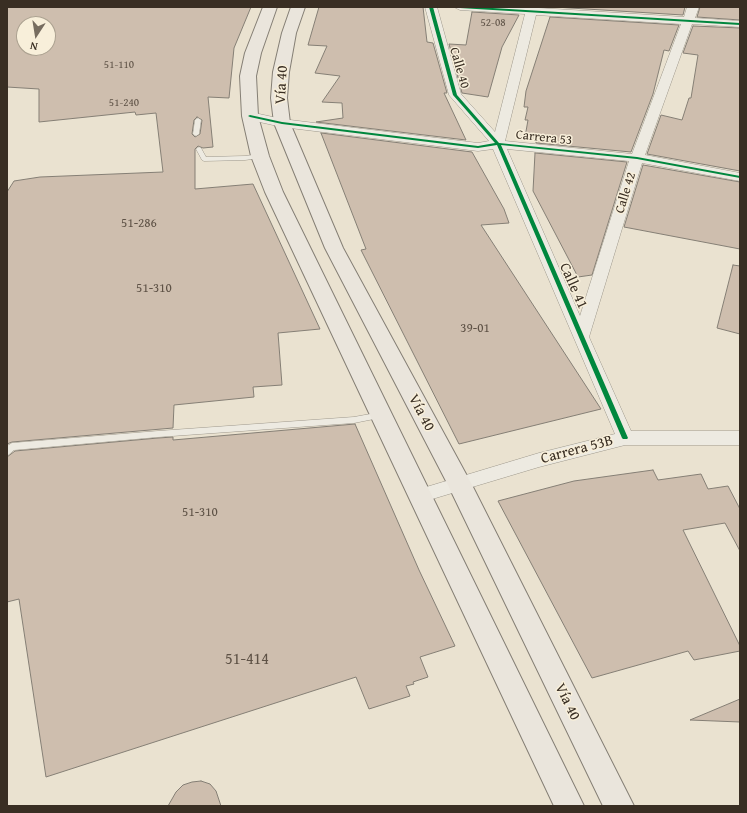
<!DOCTYPE html>
<html>
<head>
<meta charset="utf-8">
<style>
  body { margin:0 }
  #map { position:relative; width:747px; height:813px; overflow:hidden; background:#eae2d0; font-family:"Gentium Book Plus",serif }
  canvas { display:block }
  .frame { position:absolute; inset:0; border:8px solid #392e23; pointer-events:none }
  .north { position:absolute; left:16px; top:16px; width:40px; height:40px; box-sizing:border-box; background:#f8efda; border:1px solid #aca291; border-radius:50%; rotate:192deg; font-size:11px; font-weight:700; line-height:16px; text-align:center; color:#392e23 }
  .north::after { content:''; display:block; margin:auto; width:14px; height:18px; background:#776d60; clip-path:polygon(50% 0,100% 100%,50% 72%,0 100%) }
</style>
</head>
<body>
<div id="map">
<canvas width="747" height="813"></canvas>
<div class="frame"></div>
<div class="north">N</div>
</div>
<script>
const c = document.querySelector('canvas').getContext('2d');
c.lineJoin = 'round';
function fillPath(path, color) {
  c.fillStyle = color;
  c.fill(path, 'evenodd');
}
function shape(rows) {
  const path = new Path2D();
  for (const r of rows) {
    path.moveTo(r[0], r[1]);
    for (let i = 2; i < r.length; i += 2) path.lineTo(r[i], r[i + 1]);
  }
  return path;
}
function trace(path, color, width, dash) {
  c.strokeStyle = color;
  c.lineWidth = width;
  c.lineCap = dash ? 'butt' : 'round';
  c.setLineDash(dash || []);
  c.stroke(path);
}
function write(font, color, halo, rows, align = 'center') {
  c.font = font + ' "Gentium Book Plus",serif';
  c.lineWidth = 3;
  c.setLineDash([]);
  c.textBaseline = 'middle';
  c.strokeStyle = halo;
  c.fillStyle = color;
  for (const [text, x, y, turn = 0] of rows) {
    c.save();
    c.translate(x, y);
    c.rotate((+turn || 0) * Math.PI / 180);
    c.textAlign = isNaN(turn) ? turn : align;
    if (halo) c.strokeText(text, 0, 0);
    c.fillText(text, 0, 0);
    c.restore();
  }
}
const building = shape([
  [7,7,251,7,234,48,229,98,208,97,213,147,203,148,198,146,195,149,195,189,253,184,320,329,278,333,282,385,253,387,254,397,174,405,173,428,12,442,7,444,7,192,14,181,40,177,163,172,156,113,136,115,135,112,39,122,39,89,7,87,7,7],
  [24,24,48,24,48,48,24,48,24,24],
  [197,117,202,120,200,134,195,137,192,134,194,120,197,117],
  [319,7,423,7,427,42,433,43,447,93,444,93,466,140,316,122,343,118,342,103,322,102,340,76,315,73,327,46,308,45,319,7],
  [554,7,685,7,683,15,554,7],
  [700,7,740,7,740,20,697,17,700,7],
  [472,12,519,15,502,47,488,97,462,93,449,44,466,45,472,12],
  [550,17,679,25,669,51,664,50,653,94,631,152,536,143,536,138,525,137,528,120,525,120,528,107,524,107,526,91,550,17],
  [693,26,740,28,740,171,647,154,661,115,682,120,689,98,691,98,698,55,683,53,693,26],
  [321,133,472,152,504,209,509,223,481,225,601,409,459,444,361,250,366,249,321,133],
  [535,153,627,162,592,275,578,277,533,191,535,153],
  [643,165,740,182,740,249,624,227,643,165],
  [733,265,740,266,740,334,717,328,733,265],
  [355,424,419,570,455,646,420,657,428,677,413,682,414,684,406,686,410,696,369,709,356,677,46,777,19,599,7,602,7,457,15,451,158,438,173,437,173,440,355,424],
  [653,470,658,480,701,474,708,489,728,486,740,509,740,551,725,523,683,530,740,646,740,651,694,660,688,651,592,678,498,501,574,481,653,470],
  [740,699,740,722,690,720,740,699],
  [201,781,210,784,216,791,221,806,168,806,176,792,183,785,192,782,201,781]
]);
const lane = shape([
  [198,118,201,120,199,134,196,136,193,134,195,120,198,118],
  [199,147,201,148,206,157,245,156,260,154,264,156,260,158,245,160,204,161,202,160,196,149,199,147],
  [381,412,386,415,384,417,354,423,158,437,14,450,7,456,7,446,12,443,158,431,354,417,381,412]
]);
const street = shape([
  [425,7,437,7,461,94,495,132,525,14,460,10,454,7,541,7,539,8,684,17,687,7,699,7,695,18,740,21,740,27,692,24,645,155,740,173,740,181,642,163,589,337,631,431,740,431,740,445,625,445,539,467,419,503,413,501,410,496,413,491,539,453,615,434,493,149,478,151,282,127,246,119,244,116,250,112,282,119,478,143,489,141,449,95,425,7],
  [536,15,681,24,632,154,505,141,536,15],
  [507,149,629,161,580,316,507,149]
]);
const highway = shape([
  [263,7,277,7,261,53,256,76,258,116,269,156,283,192,584,806,554,806,265,192,251,156,242,116,240,76,245,53,263,7],
  [291,7,305,7,296,33,289,72,287,98,290,123,343,248,472,485,634,806,603,806,448,485,325,248,274,123,271,98,273,72,282,33,291,7]
]);
const cycleway = shape([
  [429,7,433,7,457,95,499,143,637,157,740,176,740,178,637,159,501,145,628,438,627,439,623,439,622,438,497,145,478,148,461,146,282,124,250,117,248,116,250,115,282,122,478,146,495,143,453,95,429,7],
  [458,7,476,7,740,23,740,25,460,8,458,7]
]);
const farNumbernames = [
  ["52-08",493,23],
  ["51-110",119,65],
  ["51-240",124,103]
];
const farStreetnames = [
  ["Calle 40",459,68,74],
  ["Carrera 53",544,138,6],
  ["Calle 42",626,193,-73]
];
const numberNames = [
  ["51-286",139,224],
  ["51-310",154,289],
  ["39-01",475,329],
  ["51-310",200,513]
];
const streetNames = [
  ["Vía 40",282,85,-87],
  ["Calle 41",573,286,66],
  ["Vía 40",421,413,62],
  ["Carrera 53B",577,450,-15],
  ["Vía 40",567,702,64]
];
const nearNumbernames = [
  ["51-414",247,660]
];
fillPath(building, '#cebeae');
trace(building, '#857f75', 1);
trace(lane, '#9e988c', 1);
trace(street, '#9e988c', 1);
trace(highway, '#857f75', 2);
fillPath(lane, '#edeae1');
fillPath(street, '#edeae1');
fillPath(highway, '#eae5dc');
fillPath(cycleway, '#00873e');
write('11px', '#5e5246', null, farNumbernames);
write('13px', '#392e23', '#f8efda', farStreetnames);
write('13px', '#5e5246', null, numberNames);
write('15px', '#392e23', '#f8efda', streetNames);
write('16px', '#5e5246', null, nearNumbernames);
</script>
</body>
</html>
